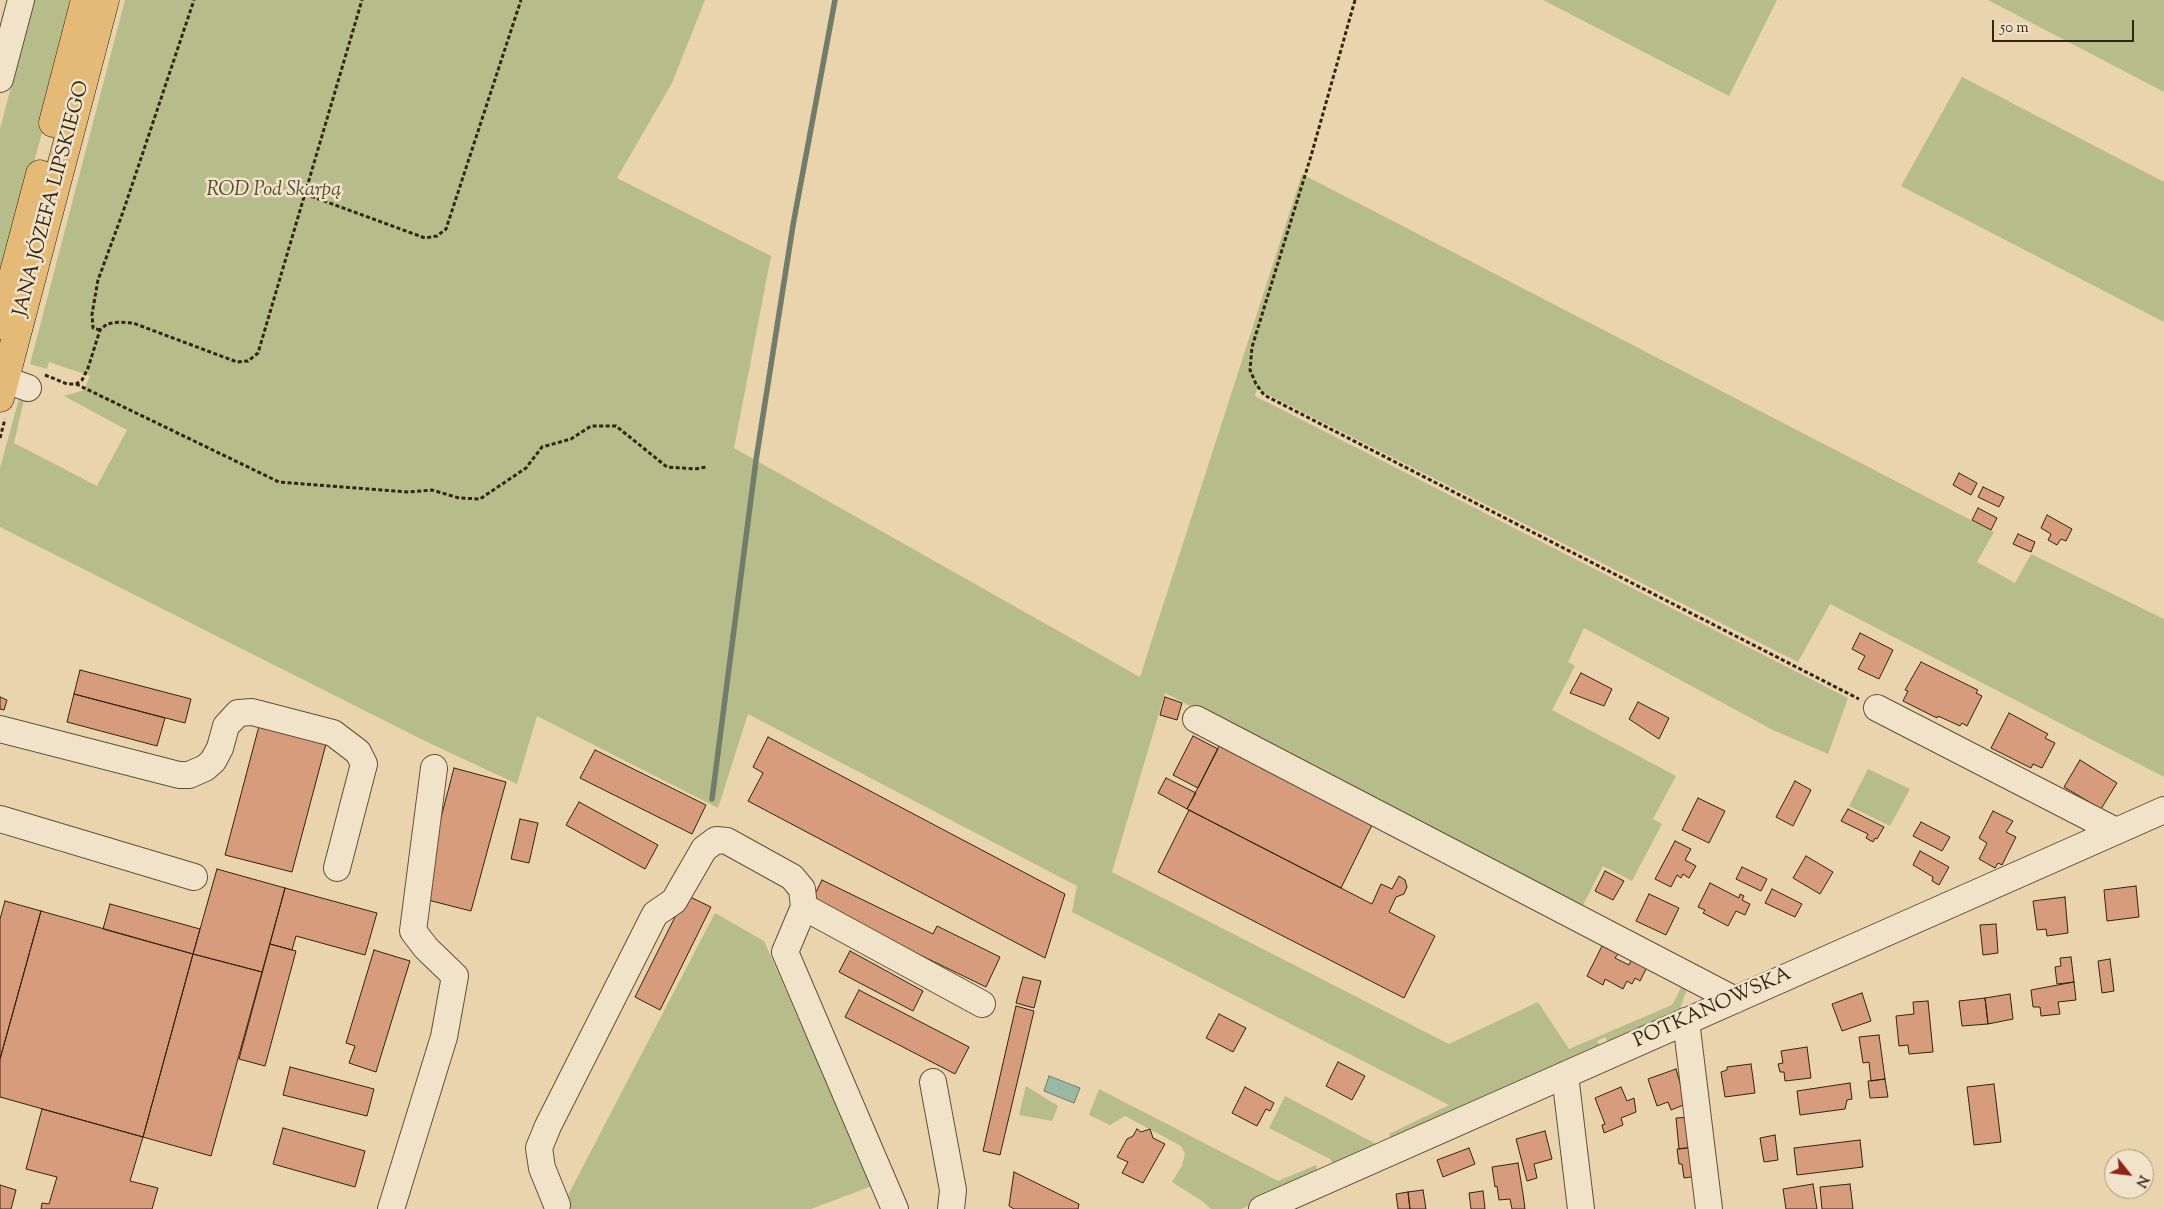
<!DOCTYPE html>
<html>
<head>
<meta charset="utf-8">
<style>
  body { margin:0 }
  #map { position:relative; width:2164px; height:1209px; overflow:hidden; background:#ead4ad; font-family:"Sorts Mill Goudy",serif }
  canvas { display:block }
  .north { position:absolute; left:2104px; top:1149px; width:50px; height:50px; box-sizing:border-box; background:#f1e3ca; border:1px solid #a59780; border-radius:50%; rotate:119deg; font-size:14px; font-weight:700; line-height:20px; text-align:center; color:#342412 }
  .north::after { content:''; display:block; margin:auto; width:18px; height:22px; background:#8f2418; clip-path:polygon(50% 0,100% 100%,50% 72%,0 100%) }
  .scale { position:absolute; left:1992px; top:20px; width:142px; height:22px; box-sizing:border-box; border:2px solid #342412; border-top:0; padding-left:6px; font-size:15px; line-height:18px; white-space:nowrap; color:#342412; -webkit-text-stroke:4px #f1e3ca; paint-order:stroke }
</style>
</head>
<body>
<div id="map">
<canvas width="2164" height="1209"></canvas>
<div class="north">N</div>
<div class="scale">50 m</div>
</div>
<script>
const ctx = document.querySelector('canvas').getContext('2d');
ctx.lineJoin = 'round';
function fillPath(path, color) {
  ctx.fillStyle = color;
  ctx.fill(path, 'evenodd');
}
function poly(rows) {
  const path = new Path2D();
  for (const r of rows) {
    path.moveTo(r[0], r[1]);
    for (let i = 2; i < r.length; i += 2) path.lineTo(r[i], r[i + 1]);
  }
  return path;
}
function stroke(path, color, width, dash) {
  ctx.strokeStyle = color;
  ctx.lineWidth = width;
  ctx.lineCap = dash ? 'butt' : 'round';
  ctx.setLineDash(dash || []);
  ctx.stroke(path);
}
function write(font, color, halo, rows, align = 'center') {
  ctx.font = font + ' "Sorts Mill Goudy",serif';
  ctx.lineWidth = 5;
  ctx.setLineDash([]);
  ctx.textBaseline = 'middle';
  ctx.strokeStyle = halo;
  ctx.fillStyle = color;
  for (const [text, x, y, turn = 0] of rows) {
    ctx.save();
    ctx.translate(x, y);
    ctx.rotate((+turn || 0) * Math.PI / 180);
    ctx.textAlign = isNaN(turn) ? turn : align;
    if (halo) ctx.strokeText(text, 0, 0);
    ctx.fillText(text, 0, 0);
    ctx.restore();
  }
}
fillPath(poly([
  [34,0,77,0,0,291,0,129],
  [125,0,705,0,672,83,617,178,771,256,734,448,1140,677,1302,174,1994,532,1977,562,2015,583,2031,554,2164,619,2164,777,1830,604,1798,662,1257,389,1255,396,1848,698,1828,754,1773,730,1584,628,1568,662,1575,666,1552,710,1676,776,1653,819,1662,824,1632,881,1603,866,1582,907,1165,693,1112,872,1449,1044,1538,1002,1569,1049,1672,1005,1683,984,1687,989,1679,1011,1609,1044,1605,1037,1597,1041,1602,1048,1334,1165,1330,1159,1269,1128,1285,1096,1376,1144,1390,1137,1389,1134,1449,1105,1072,912,1077,886,748,714,718,808,537,716,517,784,425,741,0,527,0,468,20,395,25,395,14,443,97,486,127,430,64,396,84,390,90,376,49,362,47,369,30,364],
  [1543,0,1777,0,1729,96],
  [1988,0,2164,0,2164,92],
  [1962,77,2164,182,2164,322,1901,186],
  [1868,769,1910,789,1890,826,1849,806],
  [715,913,764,941,872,1186,811,1209,571,1209,566,1199],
  [1026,1086,1058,1106,1052,1121,1019,1115],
  [1099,1089,1278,1181,1316,1165,1318,1175,1241,1209,1211,1209,1202,1201,1172,1182,1182,1166,1185,1154,1181,1146,1125,1116,1110,1125,1089,1115]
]), '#b6bd8a');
const water = poly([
  [1049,1076,1080,1088,1074,1103,1044,1091,1049,1076]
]);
fillPath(water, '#99b9a5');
stroke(water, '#717d6a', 1);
stroke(poly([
  [712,799,756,460,793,225,835,0]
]), '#717d6a', 5.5);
const building = poly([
  [1959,473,1977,483,1971,495,1953,485,1959,473],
  [1983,487,2004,497,1999,507,1978,497,1983,487],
  [1978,508,1997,518,1991,530,1972,520,1978,508],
  [2047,515,2072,529,2066,541,2061,539,2057,545,2048,540,2051,534,2041,528,2047,515],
  [2018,534,2035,542,2031,552,2013,544,2018,534],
  [1860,633,1893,650,1879,679,1858,669,1865,656,1852,649,1860,633],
  [1921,662,1978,690,1976,693,1982,696,1967,726,1962,723,1960,726,1938,716,1937,718,1903,701,1908,691,1905,690,1921,662],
  [80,670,191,699,185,723,74,694,80,670],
  [1581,673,1612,689,1604,706,1570,693,1581,673],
  [74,694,165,718,157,746,67,722,74,694],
  [0,697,7,700,4,710,0,709,0,697],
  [1165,697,1182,703,1177,720,1160,715,1165,697],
  [1638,702,1669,718,1659,739,1629,719,1638,702],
  [2009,713,2048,734,2045,738,2055,743,2042,768,2033,764,2031,768,1991,748,2009,713],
  [259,726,326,744,292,872,225,855,259,726],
  [1193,736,1218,749,1198,788,1173,775,1193,736],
  [768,737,1065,894,1045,958,748,801,763,773,753,767,768,737],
  [1220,744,1373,823,1341,888,1187,809,1220,744],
  [595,750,706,805,692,834,580,778,595,750],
  [2080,760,2117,783,2101,809,2064,787,2080,760],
  [454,768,506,782,471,911,420,898,454,768],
  [1166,778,1196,793,1187,809,1158,793,1166,778],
  [1795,781,1811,790,1793,826,1776,817,1795,781],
  [1698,798,1725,811,1709,843,1682,830,1698,798],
  [579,802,658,845,645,869,566,825,579,802],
  [1848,809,1884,827,1877,839,1875,838,1873,842,1866,838,1868,834,1841,821,1848,809],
  [1189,810,1372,904,1381,884,1392,889,1399,876,1405,880,1407,887,1404,894,1396,897,1389,912,1435,936,1404,998,1158,872,1189,810],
  [1993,811,2013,821,2006,832,2016,837,2002,865,1998,863,1995,868,1979,859,1987,843,1979,838,1993,811],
  [520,819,538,823,529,863,511,859,520,819],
  [1921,822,1950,837,1942,851,1913,836,1921,822],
  [1675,841,1691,849,1685,860,1696,866,1689,878,1683,874,1681,878,1677,875,1671,887,1655,879,1675,841],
  [1920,851,1949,867,1939,885,1932,881,1933,877,1913,865,1920,851],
  [1806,856,1833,872,1820,894,1793,878,1806,856],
  [1742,867,1767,879,1761,891,1736,879,1742,867],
  [217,869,285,888,262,972,193,954,217,869],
  [1605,871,1624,881,1613,900,1595,891,1605,871],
  [822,880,933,934,937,926,1000,957,986,987,811,902,822,880],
  [1710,883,1739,898,1740,894,1744,896,1742,900,1750,904,1745,915,1736,911,1728,926,1703,913,1705,910,1698,907,1710,883],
  [2136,886,2139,917,2107,921,2104,890,2136,886],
  [285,888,377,913,365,955,296,936,292,950,270,944,285,888],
  [1772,889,1802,904,1795,917,1765,903,1772,889],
  [1649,894,1679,908,1666,935,1636,921,1649,894],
  [686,895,711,907,660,1010,635,997,686,895],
  [2065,897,2068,933,2047,936,2046,929,2037,930,2033,901,2065,897],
  [5,901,41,911,0,1059,0,919,5,901],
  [110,904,200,929,193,954,103,929,110,904],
  [41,911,193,954,143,1137,0,1097,0,1059,41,911],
  [1996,924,1998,953,1983,955,1980,925,1996,924],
  [270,944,296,951,265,1066,239,1059,270,944],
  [1602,946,1618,954,1615,958,1629,965,1633,957,1648,965,1640,981,1635,978,1632,984,1627,981,1623,989,1605,979,1603,985,1587,976,1602,946],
  [374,950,410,961,376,1072,349,1063,355,1046,346,1043,374,950],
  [850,951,923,991,913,1011,839,972,850,951],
  [193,954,262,972,211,1156,143,1137,193,954],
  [2071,957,2074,982,2057,984,2055,967,2061,966,2060,958,2071,957],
  [2110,959,2114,991,2102,993,2098,961,2110,959],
  [1023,977,1041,981,1034,1008,1016,1003,1023,977],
  [2074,982,2076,1000,2058,1002,2060,1014,2041,1016,2040,1007,2033,1007,2031,990,2074,982],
  [859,990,969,1047,955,1074,845,1017,859,990],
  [1862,993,1871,1021,1842,1031,1832,1004,1862,993],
  [2010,994,2013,1019,1988,1024,1985,998,2010,994],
  [1985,998,1988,1024,1962,1026,1959,1001,1985,998],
  [1928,1001,1933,1052,1909,1054,1908,1045,1899,1046,1896,1016,1914,1014,1913,1002,1928,1001],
  [1016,1006,1034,1011,1000,1155,983,1151,1016,1006],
  [1219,1014,1246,1028,1233,1052,1206,1038,1219,1014],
  [1879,1035,1885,1079,1871,1081,1869,1062,1863,1063,1859,1037,1879,1035],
  [1807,1047,1811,1078,1785,1081,1784,1072,1780,1072,1778,1064,1783,1063,1781,1051,1807,1047],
  [1338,1062,1365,1076,1352,1100,1326,1086,1338,1062],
  [1751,1064,1755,1093,1725,1097,1721,1072,1727,1070,1727,1067,1751,1064],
  [290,1067,374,1089,367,1116,283,1095,290,1067],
  [1676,1069,1686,1104,1671,1110,1668,1102,1657,1106,1648,1079,1676,1069],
  [1885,1079,1888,1097,1870,1098,1868,1081,1885,1079],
  [1850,1083,1852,1099,1847,1100,1845,1109,1800,1115,1797,1091,1850,1083],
  [1994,1084,2001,1142,1974,1145,1967,1087,1994,1084],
  [1245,1087,1274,1103,1270,1111,1266,1109,1257,1126,1232,1113,1245,1087],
  [1621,1087,1627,1101,1634,1098,1636,1112,1621,1118,1623,1125,1604,1133,1602,1125,1605,1124,1595,1098,1621,1087],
  [42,1109,143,1137,130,1181,158,1188,152,1209,41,1209,42,1203,49,1204,57,1177,26,1169,42,1109],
  [1693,1117,1696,1147,1679,1149,1676,1118,1693,1117],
  [283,1128,365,1151,355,1187,273,1164,283,1128],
  [1137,1129,1141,1132,1150,1129,1153,1138,1165,1144,1143,1183,1122,1173,1128,1162,1117,1157,1127,1139,1133,1136,1137,1129],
  [1545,1131,1552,1159,1534,1164,1537,1178,1527,1181,1516,1139,1545,1131],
  [1775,1135,1778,1160,1764,1162,1760,1138,1775,1135],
  [1860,1140,1863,1167,1797,1175,1794,1148,1860,1140],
  [1694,1147,1698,1176,1684,1178,1682,1164,1679,1164,1677,1149,1694,1147],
  [1469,1148,1475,1164,1443,1177,1437,1160,1469,1148],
  [1518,1163,1523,1194,1525,1209,1512,1209,1510,1199,1499,1200,1497,1186,1495,1187,1492,1167,1518,1163],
  [1014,1172,1079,1204,1078,1209,1014,1209,1009,1206,1014,1172],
  [1813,1184,1817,1209,1786,1209,1783,1189,1813,1184],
  [1850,1184,1853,1209,1822,1209,1820,1187,1850,1184],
  [0,1185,16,1190,11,1209,0,1209,0,1185],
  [1423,1190,1426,1209,1410,1209,1408,1192,1423,1190],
  [1483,1191,1485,1209,1471,1209,1469,1193,1483,1191],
  [1408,1192,1410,1209,1398,1209,1396,1194,1408,1192]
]);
fillPath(building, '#d79c7b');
stroke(building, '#342412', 1);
const minor = poly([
  [0,79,21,0],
  [0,378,28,388],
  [1877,708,2116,831],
  [1196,719,1735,1000],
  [0,729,179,775,189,775,205,768,213,761,220,748,226,726,238,713,252,712,333,733,358,752,364,764,337,868],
  [0,819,194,877],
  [804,907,982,1004],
  [1686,1021,1709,1209],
  [1565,1075,1581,1209],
  [933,1082,953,1190,951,1209],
  [557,1205,542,1168,539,1148,548,1126,655,914,674,901,704,849,716,840,727,841,792,877,802,889,804,907,785,952,895,1209],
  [391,1209,444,1037,455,976,426,948,413,931,434,768],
  [1262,1209,2164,810]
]);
const major = poly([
  [53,123,85,0],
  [0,325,40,174],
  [0,398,105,0]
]);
stroke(minor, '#625039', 28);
stroke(major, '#342412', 29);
stroke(poly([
  [1355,0,1311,156,1252,347,1250,370,1256,384,1264,395,1859,699],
  [305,194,425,238,437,236,446,229,521,0],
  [100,330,93,328,92,314,98,280,123,212,194,0],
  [45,375,67,384,76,384,82,380,88,368,100,330,107,324,119,322,133,323,237,362,248,361,258,353,362,0],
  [76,384,279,482,409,492,432,490,459,498,480,499,526,468,542,447,571,439,591,426,616,426,667,467,695,469,706,467],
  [0,438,5,419]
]), '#342412', 3, [4, 2.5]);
stroke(minor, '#f1e3ca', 26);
stroke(major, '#e5ba76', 28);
write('italic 20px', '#544a30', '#f1e3ca', [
  ["ROD Pod Skarpą",274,192]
]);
write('20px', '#342412', '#f1e3ca', [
  ["JANA JÓZEFA LIPSKIEGO",53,199,-75],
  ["POTKANOWSKA",1713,1009,-24]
]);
</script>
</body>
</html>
